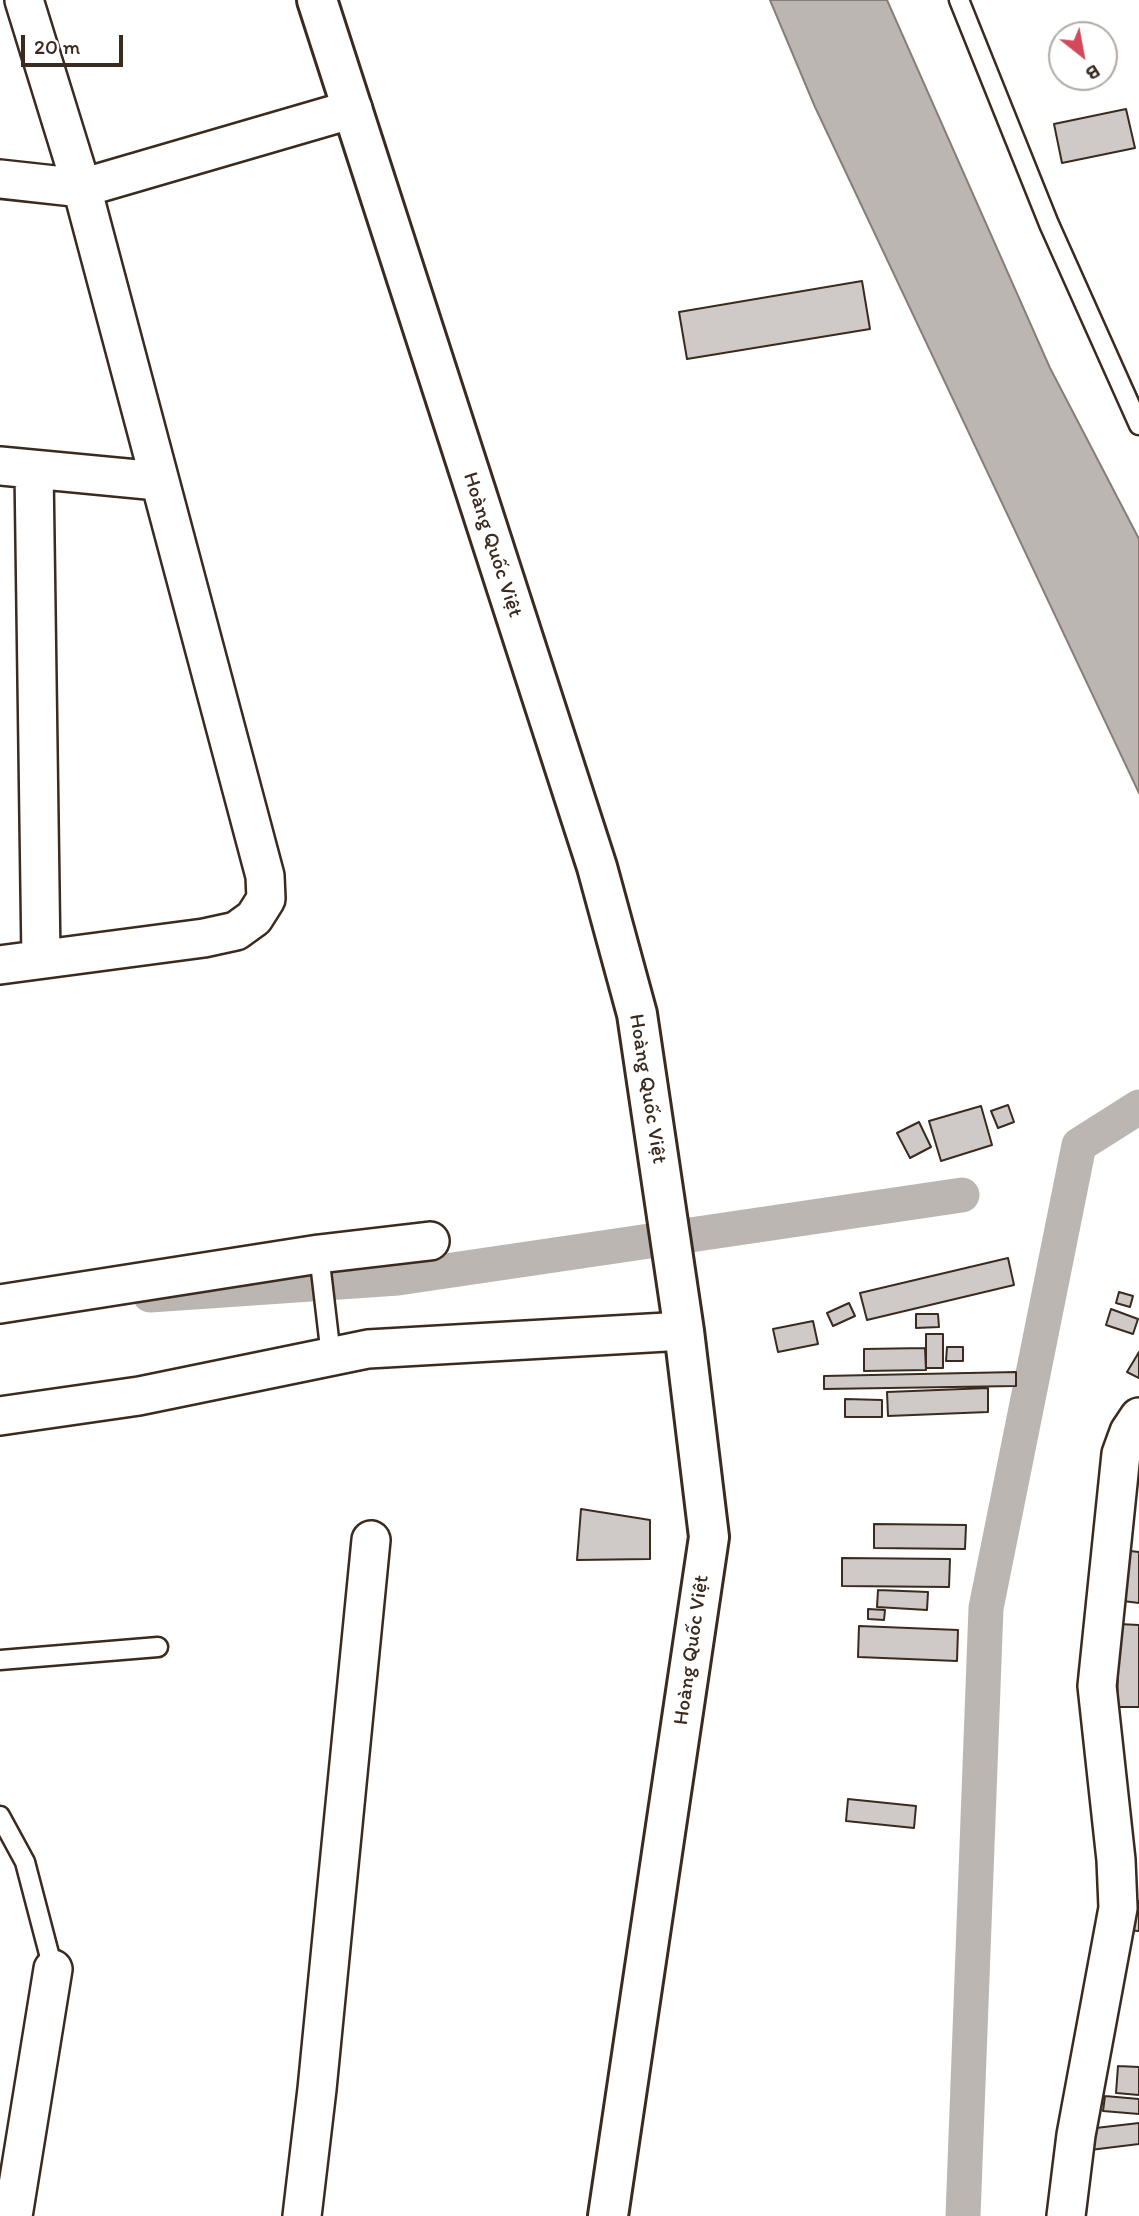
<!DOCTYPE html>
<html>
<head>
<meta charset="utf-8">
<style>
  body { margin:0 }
  #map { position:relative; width:1139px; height:2216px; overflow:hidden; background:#fff; font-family:Itim,sans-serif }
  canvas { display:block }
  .north { position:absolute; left:1048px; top:21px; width:70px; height:70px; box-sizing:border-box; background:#fff; border:2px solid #b1aaa5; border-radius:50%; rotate:149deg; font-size:19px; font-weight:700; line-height:28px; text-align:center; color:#3b2a1e }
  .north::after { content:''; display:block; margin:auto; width:24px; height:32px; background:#d1495b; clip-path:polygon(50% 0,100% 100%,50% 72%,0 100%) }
  .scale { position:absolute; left:21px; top:35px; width:102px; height:32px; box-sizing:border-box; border:4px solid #3b2a1e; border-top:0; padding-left:9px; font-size:21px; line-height:24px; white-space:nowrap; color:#3b2a1e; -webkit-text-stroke:5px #fff; paint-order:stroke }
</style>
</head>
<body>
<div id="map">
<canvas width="1139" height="2216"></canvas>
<div class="north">B</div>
<div class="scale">20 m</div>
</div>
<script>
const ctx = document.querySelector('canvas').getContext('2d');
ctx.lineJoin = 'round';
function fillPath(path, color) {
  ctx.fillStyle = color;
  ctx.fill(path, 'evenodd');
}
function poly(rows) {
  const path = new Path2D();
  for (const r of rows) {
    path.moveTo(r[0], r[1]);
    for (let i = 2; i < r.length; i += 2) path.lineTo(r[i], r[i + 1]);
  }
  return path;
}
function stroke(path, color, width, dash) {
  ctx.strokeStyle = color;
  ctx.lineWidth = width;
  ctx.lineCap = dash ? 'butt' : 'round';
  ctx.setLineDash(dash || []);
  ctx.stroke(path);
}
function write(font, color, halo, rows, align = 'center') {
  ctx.font = font + ' Itim,sans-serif';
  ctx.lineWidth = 5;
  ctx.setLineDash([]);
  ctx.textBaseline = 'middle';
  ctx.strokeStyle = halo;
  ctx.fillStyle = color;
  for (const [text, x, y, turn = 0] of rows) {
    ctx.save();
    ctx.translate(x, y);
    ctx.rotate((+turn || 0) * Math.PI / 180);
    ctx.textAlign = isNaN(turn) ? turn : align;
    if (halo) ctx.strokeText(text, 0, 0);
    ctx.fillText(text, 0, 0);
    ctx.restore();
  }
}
const water = poly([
  [770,0,887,0,1050,368,1139,539,1139,793,815,107,770,0]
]);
fillPath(water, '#bcb6b3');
stroke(water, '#887e77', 2);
stroke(poly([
  [150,1295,398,1278,962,1195],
  [963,2216,986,1608,1079,1145,1139,1107]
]), '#bcb6b3', 35);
const building = poly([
  [1126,109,1135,148,1062,163,1054,124,1126,109],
  [862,281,870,329,687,359,679,312,862,281],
  [1008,1105,1014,1122,998,1128,991,1111,1008,1105],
  [981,1106,992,1145,941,1161,929,1121,981,1106],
  [919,1122,931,1147,910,1158,897,1133,919,1122],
  [1008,1258,1014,1285,867,1320,860,1293,1008,1258],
  [1119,1292,1133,1296,1130,1307,1116,1303,1119,1292],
  [849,1303,855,1316,833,1326,827,1313,849,1303],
  [1111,1309,1138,1319,1133,1334,1106,1325,1111,1309],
  [916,1314,938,1314,939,1327,916,1328,916,1314],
  [813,1321,818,1344,778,1352,773,1329,813,1321],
  [926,1334,943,1334,943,1368,926,1368,926,1334],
  [947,1347,963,1347,963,1361,946,1361,947,1347],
  [925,1348,926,1370,864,1371,864,1349,925,1348],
  [1139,1352,1139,1378,1127,1372,1139,1352],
  [1016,1372,1016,1386,824,1389,824,1376,1016,1372],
  [988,1388,988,1412,888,1416,887,1392,988,1388],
  [845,1399,882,1400,882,1417,845,1417,845,1399],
  [581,1509,650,1520,650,1559,577,1560,581,1509],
  [874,1524,966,1525,965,1549,874,1548,874,1524],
  [1130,1551,1139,1552,1139,1603,1123,1601,1130,1551],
  [842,1558,950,1559,949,1587,842,1586,842,1558],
  [878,1590,928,1592,927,1610,877,1607,878,1590],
  [868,1609,885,1610,884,1620,868,1619,868,1609],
  [1119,1624,1139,1625,1139,1707,1117,1707,1119,1624],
  [859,1626,958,1630,957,1661,858,1657,859,1626],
  [848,1799,916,1806,914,1828,846,1821,848,1799],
  [1121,1900,1139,1901,1139,1931,1119,1930,1121,1900],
  [1118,2066,1139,2067,1139,2095,1116,2093,1118,2066],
  [1105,2096,1139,2099,1139,2114,1103,2111,1105,2096],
  [1139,2123,1139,2144,1090,2150,1087,2129,1139,2123]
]);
fillPath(building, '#cfcac7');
stroke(building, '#3b2a1e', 2);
const lane = poly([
  [959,0,1049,224,1139,425],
  [319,1254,331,1356],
  [0,1660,158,1647],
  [0,1816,25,1862,53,1969]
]);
const street = poly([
  [0,179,82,188,353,109],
  [0,466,158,481],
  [34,470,41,959],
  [0,965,204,938,236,931,254,918,266,899,265,876,82,188,24,0],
  [0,1304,319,1254,430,1241],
  [0,1416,139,1396,368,1349,684,1331],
  [13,2216,53,1969],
  [302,2216,317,2089,371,1540],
  [1066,2216,1076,2135,1118,1908,1116,1860,1097,1686,1121,1454,1129,1432,1139,1417]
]);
const secondary = poly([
  [317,0,597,867,637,1014,684,1331,709,1537,608,2216]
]);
stroke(lane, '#3b2a1e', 23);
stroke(street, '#3b2a1e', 42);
stroke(secondary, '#3b2a1e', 44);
stroke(lane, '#fff', 18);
stroke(street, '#fff', 37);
stroke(secondary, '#fff', 38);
write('21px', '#3b2a1e', '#fff', [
  ["Hoàng Quốc Việt",492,545,72],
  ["Hoàng Quốc Việt",647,1089,81],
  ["Hoàng Quốc Việt",692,1650,-82]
]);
</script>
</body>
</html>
